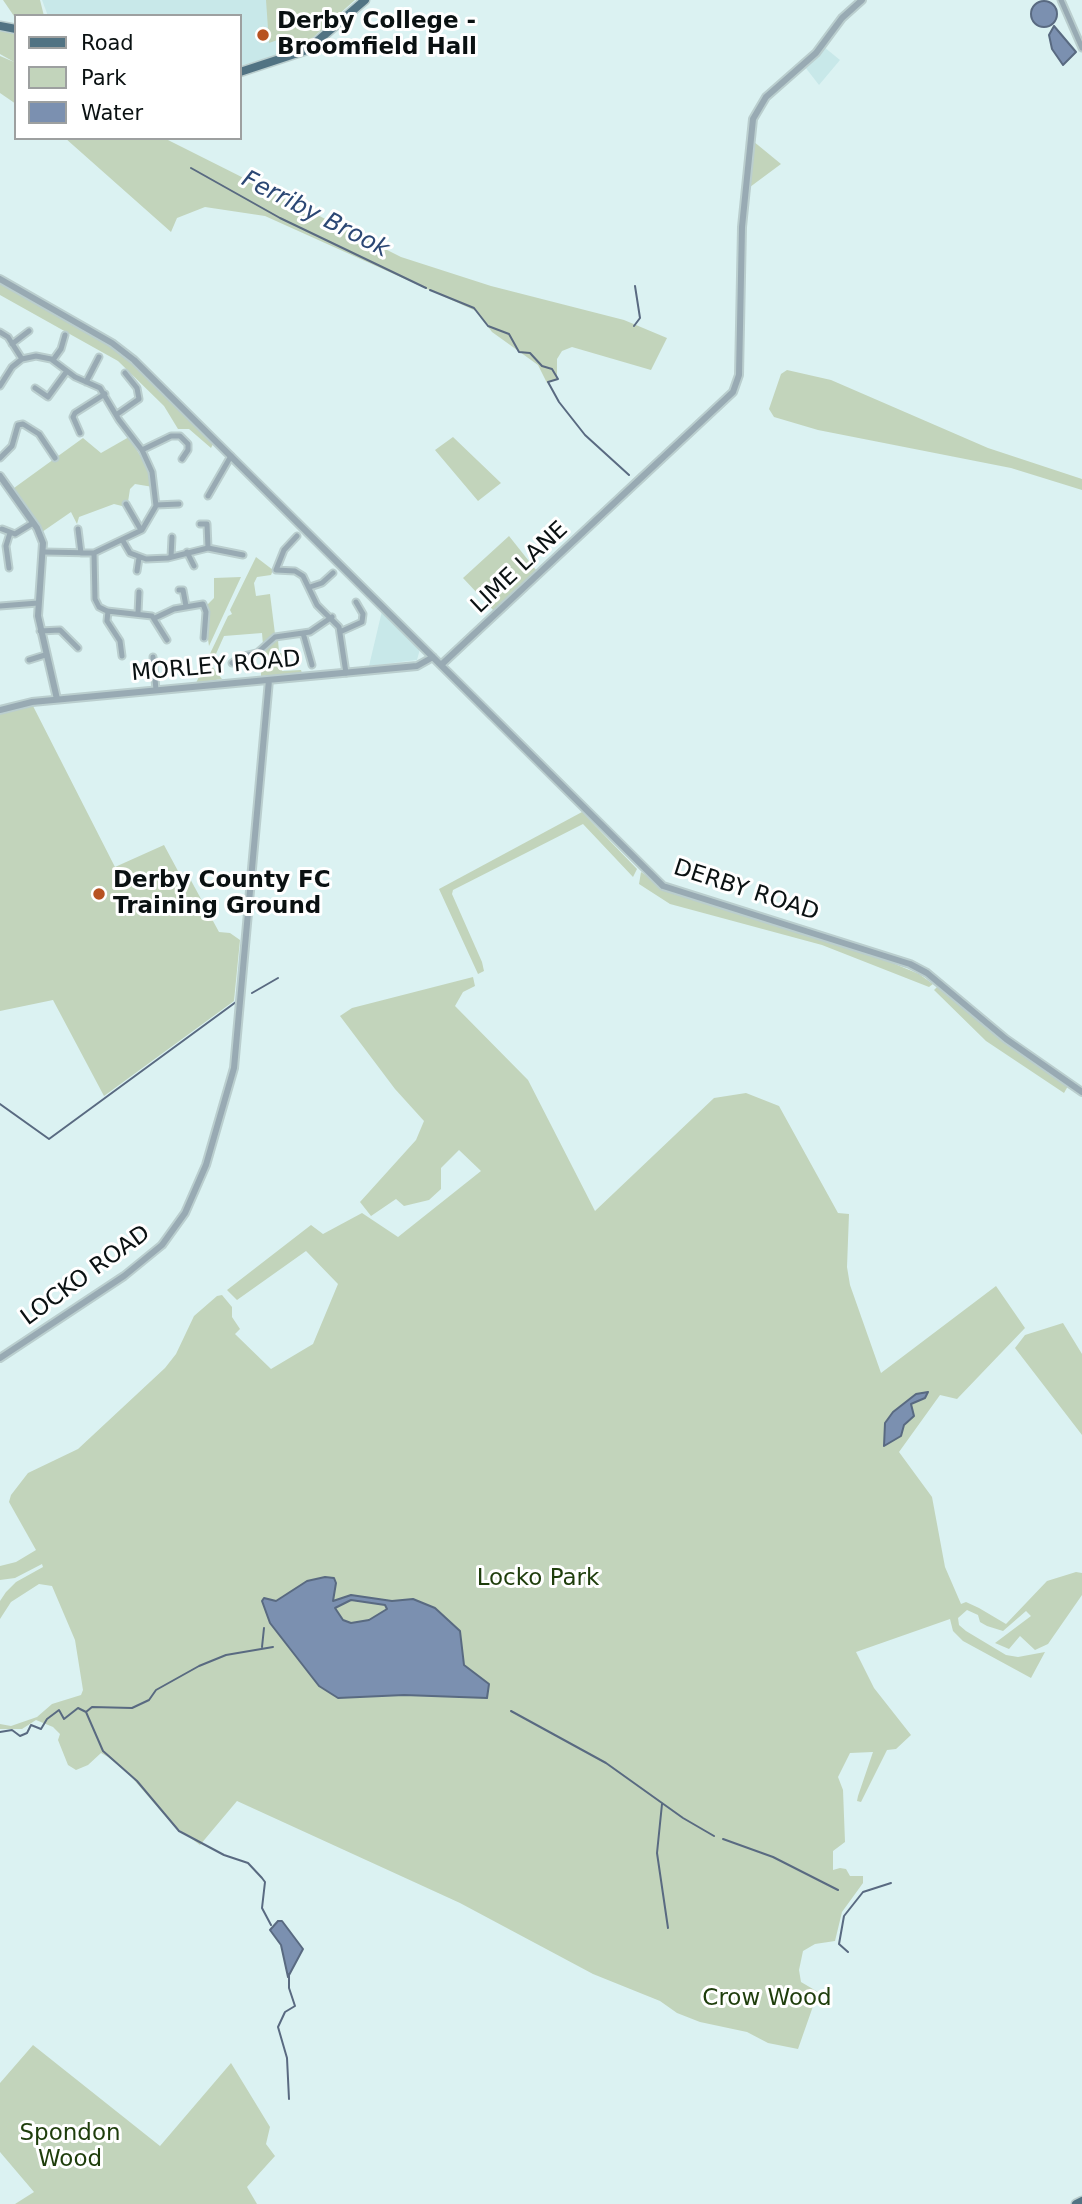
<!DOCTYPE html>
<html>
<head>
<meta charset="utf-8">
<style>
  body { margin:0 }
  #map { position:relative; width:1082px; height:2204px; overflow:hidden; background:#dbf2f2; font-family:"DejaVu Sans",sans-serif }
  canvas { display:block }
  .legend { position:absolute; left:14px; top:14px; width:228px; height:126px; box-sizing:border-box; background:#fff; border:2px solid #9da0a0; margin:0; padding:9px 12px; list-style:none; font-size:21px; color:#0a1112 }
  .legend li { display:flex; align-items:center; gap:14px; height:35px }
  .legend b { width:35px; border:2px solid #9da0a0 }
</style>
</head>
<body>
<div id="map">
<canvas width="1082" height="2204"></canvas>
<ul class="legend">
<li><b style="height:9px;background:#517383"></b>Road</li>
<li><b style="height:19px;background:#c2d4bb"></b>Park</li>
<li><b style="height:19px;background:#7b90b0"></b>Water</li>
</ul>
</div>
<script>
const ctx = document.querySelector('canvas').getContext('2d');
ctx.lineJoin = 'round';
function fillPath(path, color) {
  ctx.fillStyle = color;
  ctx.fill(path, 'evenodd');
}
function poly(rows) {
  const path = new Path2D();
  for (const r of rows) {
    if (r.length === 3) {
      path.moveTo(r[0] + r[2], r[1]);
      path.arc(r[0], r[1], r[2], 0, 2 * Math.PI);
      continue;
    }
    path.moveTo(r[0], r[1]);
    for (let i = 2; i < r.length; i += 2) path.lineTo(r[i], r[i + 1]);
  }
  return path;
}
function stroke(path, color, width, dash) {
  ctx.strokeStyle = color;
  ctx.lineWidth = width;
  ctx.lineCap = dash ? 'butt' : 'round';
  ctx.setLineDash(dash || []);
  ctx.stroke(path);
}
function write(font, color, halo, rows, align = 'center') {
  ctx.font = font + ' "DejaVu Sans",sans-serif';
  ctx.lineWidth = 6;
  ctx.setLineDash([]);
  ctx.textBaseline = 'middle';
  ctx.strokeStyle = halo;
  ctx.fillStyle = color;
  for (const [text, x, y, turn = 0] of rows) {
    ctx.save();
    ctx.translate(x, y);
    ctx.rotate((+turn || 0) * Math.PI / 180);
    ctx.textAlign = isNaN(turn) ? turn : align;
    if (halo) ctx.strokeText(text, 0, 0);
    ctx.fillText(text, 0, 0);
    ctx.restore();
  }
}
fillPath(poly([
  [42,0,286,0,286,53,240,66,240,16,48,16],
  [824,47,840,60,819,85,805,67],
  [382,611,420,649,417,660,369,666]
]), '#c8e8e9');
fillPath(poly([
  [3,0,40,0,44,16,16,16,16,19],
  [266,0,355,0,309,41,285,50,280,39,269,43],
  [0,30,16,32,16,104,0,93,0,56,14,62,0,54],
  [65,138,164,138,401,257,491,286,624,320,667,338,651,370,572,347,562,351,557,359,557,379,547,383,538,365,492,332,476,311,265,216,205,207,177,218,171,232],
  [753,141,781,164,750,187],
  [0,282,117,349,214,442,211,448,189,429,178,429,164,406,118,361,0,295],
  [787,370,831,380,988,448,1082,479,1082,490,1011,468,818,430,774,417,769,409,781,374],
  [129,437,147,467,153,487,135,484,130,489,128,502,122,506,114,504,79,517,77,524,71,512,42,532,14,488,83,438,101,453],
  [453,437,501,483,478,501,435,450],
  [509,536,536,570,494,611,463,578],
  [256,557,273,570,271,575,257,577,254,583,256,596,270,594,275,634,263,645,262,633,224,636,211,665,222,679,196,683,228,616,232,614,230,610],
  [241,577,209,646,206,625,210,618,207,605,214,598,214,578],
  [278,640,279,652,284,655,282,671,301,670,302,673,261,676,261,668,264,664,260,654],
  [33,706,115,867,164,845,178,871,188,875,219,932,230,933,240,940,234,1001,104,1096,53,1000,0,1011,0,713],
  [582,812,637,869,633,877,583,824,453,890,452,894,482,962,484,971,478,974,439,889],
  [641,872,674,894,861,950,919,974,933,984,929,987,822,945,670,904,639,884],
  [473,977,475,986,463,992,455,1006,528,1080,595,1211,714,1098,746,1093,779,1106,838,1213,849,1214,847,1267,850,1285,881,1373,996,1286,1025,1328,957,1399,940,1395,899,1452,932,1497,945,1567,961,1604,966,1602,979,1608,1006,1624,1047,1581,1076,1572,1082,1573,1082,1595,1048,1644,1035,1650,1020,1636,1009,1649,995,1643,1031,1616,1026,1611,1003,1631,987,1626,980,1622,978,1615,967,1610,958,1618,959,1625,966,1631,1006,1655,1018,1657,1045,1652,1031,1678,963,1641,953,1631,950,1619,856,1652,874,1688,911,1735,896,1749,887,1750,861,1802,857,1801,858,1796,873,1752,850,1753,838,1777,843,1790,845,1842,833,1851,833,1870,840,1868,846,1869,850,1876,863,1876,863,1883,842,1912,835,1941,815,1944,803,1951,799,1970,801,1982,818,1992,798,2049,768,2043,747,2032,700,2022,677,2013,660,2001,593,1974,460,1903,237,1801,200,1845,173,1825,128,1773,108,1757,101,1753,88,1765,76,1770,68,1765,58,1740,60,1734,53,1727,36,1720,22,1729,0,1729,0,1724,11,1726,37,1717,52,1704,81,1695,83,1690,75,1640,52,1586,39,1584,11,1602,0,1619,0,1601,6,1592,16,1582,43,1567,42,1564,15,1578,0,1580,0,1566,16,1562,36,1550,9,1502,11,1495,28,1473,78,1449,165,1368,176,1354,194,1316,217,1296,222,1295,232,1307,232,1317,240,1329,235,1334,271,1369,313,1344,338,1284,306,1251,237,1300,227,1290,311,1225,323,1234,362,1213,398,1237,481,1171,459,1150,441,1168,441,1189,429,1200,404,1206,396,1199,371,1216,360,1202,416,1140,424,1121,395,1089,340,1016,352,1008],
  [937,987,1007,1045,1068,1086,1064,1093,986,1041,934,990],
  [1063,1323,1082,1354,1082,1435,1015,1348,1025,1335],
  [33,2045,160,2146,231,2063,270,2127,266,2144,275,2156,247,2187,257,2204,15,2204,34,2192,0,2152,0,2083]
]), '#c2d4bb');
const water = poly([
  [1044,14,13],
  [1054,26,1076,52,1063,65,1052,49,1049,35,1054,26],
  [928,1392,925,1398,911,1404,914,1416,904,1425,901,1436,884,1446,885,1423,893,1412,916,1394,928,1392],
  [325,1577,334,1578,336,1583,333,1601,351,1595,392,1601,413,1599,435,1608,460,1631,464,1665,489,1684,487,1698,404,1695,338,1698,319,1686,270,1623,262,1601,264,1598,276,1601,307,1581,325,1577],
  [351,1600,385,1605,387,1609,369,1620,351,1623,343,1620,335,1608,351,1600],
  [278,1921,282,1921,303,1949,288,1977,281,1945,270,1930,278,1921]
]);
fillPath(water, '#7b90b0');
stroke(water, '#596a81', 2);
stroke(poly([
  [191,168,280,218,426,288],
  [430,290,474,308,488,326,509,334,519,352,530,353,542,366,552,369,558,379,548,382,559,402,585,435,629,475],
  [634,326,640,318,635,286],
  [252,993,278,978],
  [0,1104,49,1139,236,1002],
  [262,1647,264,1628],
  [511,1711,606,1763,683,1818,714,1836],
  [86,1712,103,1751,137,1781,179,1831,224,1855,248,1863,262,1878,265,1882,262,1908,271,1925],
  [0,1732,12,1730,20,1736,27,1733,31,1725,41,1729,47,1719,59,1710,64,1719,78,1708,86,1712,92,1707,132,1708,149,1700,156,1690,199,1666,226,1655,273,1647],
  [662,1804,657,1853,668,1928],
  [723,1839,773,1857,838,1890],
  [848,1952,839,1944,844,1916,863,1892,891,1883],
  [289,2099,287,2058,278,2027,285,2012,295,2006,289,1988,289,1974]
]), '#596a81', 2);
const minor = poly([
  [1061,0,1082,48],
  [0,332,8,337,22,359],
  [12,344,29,331],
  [53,360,61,349,65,335],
  [86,382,99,357],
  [0,386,12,367,22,359,36,356,51,359,75,377,100,388,119,420,142,450,152,472,156,506,142,530,94,553,44,552],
  [35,388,48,397,67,371],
  [116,415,139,399,137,388,125,373],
  [80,433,73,417,75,413,105,394],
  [142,450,171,436,180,436,188,444,188,450,182,459],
  [0,458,12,446,18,425,23,424,39,434,55,458],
  [208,496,231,456],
  [126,504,141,530],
  [156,505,179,504],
  [200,524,207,524,208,548],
  [2,529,15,534,33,523],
  [78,529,81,553],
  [297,536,284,550,276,570,295,571,303,576,317,605,339,627,346,673],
  [123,541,130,553,146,559,168,558,208,548,243,555],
  [187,552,194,566],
  [94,553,95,599,99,607,107,611,152,616,167,640],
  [171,557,172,537],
  [9,568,6,546,10,533],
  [137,571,139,558],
  [310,587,322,583,333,573],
  [179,590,183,590,186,606],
  [0,606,38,603],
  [108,611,107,621,120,641,122,656],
  [138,613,139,592],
  [155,618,174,609,203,604,206,612,204,638],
  [40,631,60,630,78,648],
  [342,631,362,622,363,614,356,602],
  [303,633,312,665],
  [153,657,156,690],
  [29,660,45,655],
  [232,663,240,657,257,653,275,637,310,632,332,617]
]);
const tertiary = poly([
  [0,279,112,343,134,360,663,886,910,964,927,973,1006,1039,1082,1092],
  [0,476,37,528,43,543,38,616,57,699],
  [441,665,733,392,739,375,742,227,753,119,766,97,816,53,842,18,862,0],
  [0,710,32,702,417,666,433,657],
  [0,1358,124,1276,162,1245,185,1213,206,1165,234,1068,269,680]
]);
const primary = poly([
  [0,26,16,29],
  [240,72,307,50,365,0],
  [1076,2204,1082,2201]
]);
stroke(minor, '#bacece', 9);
stroke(tertiary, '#bacece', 10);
stroke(primary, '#bacece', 11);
stroke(minor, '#98aab3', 5);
stroke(tertiary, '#98aab3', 6);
stroke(primary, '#517383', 8);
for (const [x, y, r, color] of [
  [263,35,7,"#b75221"],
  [99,894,7,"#b75221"]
]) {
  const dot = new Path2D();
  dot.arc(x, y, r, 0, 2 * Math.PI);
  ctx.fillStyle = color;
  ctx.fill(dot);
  stroke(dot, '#fff', 2.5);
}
write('bold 23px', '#0a1112', '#fff', [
  ["Derby College -",277,22],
  ["Broomfield Hall",277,48],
  ["Derby County FC",113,881],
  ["Training Ground",113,907]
], 'left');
write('23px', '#0a1112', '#fff', [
  ["LIME LANE",520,568,-43],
  ["MORLEY ROAD",216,667,-5],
  ["DERBY ROAD",746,891,18],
  ["LOCKO ROAD",86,1276,-36]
]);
write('23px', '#1e3d0b', '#fff', [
  ["Locko Park",538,1579],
  ["Crow Wood",767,1999],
  ["Spondon",70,2134],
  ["Wood",70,2160]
]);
write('italic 24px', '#2b4774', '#fff', [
  ["Ferriby Brook",315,215,27]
]);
</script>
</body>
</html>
